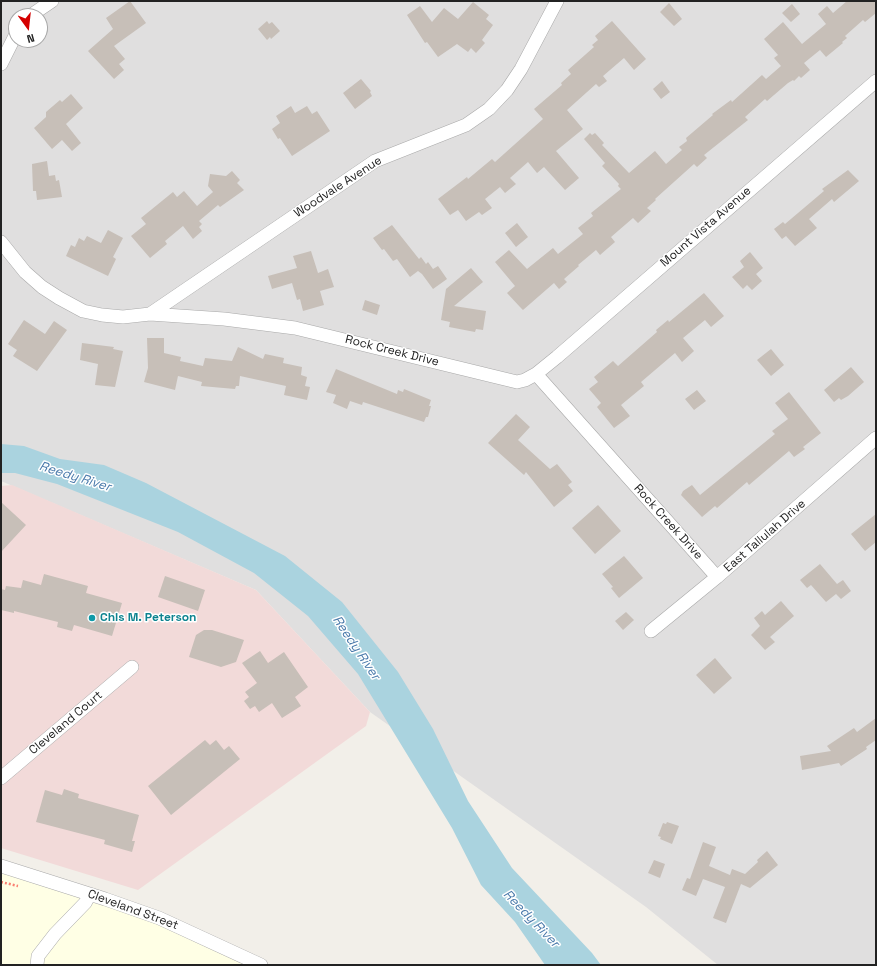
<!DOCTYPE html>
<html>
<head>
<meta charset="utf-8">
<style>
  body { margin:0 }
  #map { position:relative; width:877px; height:966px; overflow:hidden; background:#f2efe9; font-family:"Space Grotesk",sans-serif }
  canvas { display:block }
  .frame { position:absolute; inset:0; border:2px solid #222; pointer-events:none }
  .north { position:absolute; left:8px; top:8px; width:40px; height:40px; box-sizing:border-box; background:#fff; border:1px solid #a7a7a7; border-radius:50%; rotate:165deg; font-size:11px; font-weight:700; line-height:16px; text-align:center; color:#222 }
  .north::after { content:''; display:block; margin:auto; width:14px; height:18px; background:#d40000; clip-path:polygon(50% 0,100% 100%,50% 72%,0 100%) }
</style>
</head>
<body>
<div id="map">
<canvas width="877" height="966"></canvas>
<div class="frame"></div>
<div class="north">N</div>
</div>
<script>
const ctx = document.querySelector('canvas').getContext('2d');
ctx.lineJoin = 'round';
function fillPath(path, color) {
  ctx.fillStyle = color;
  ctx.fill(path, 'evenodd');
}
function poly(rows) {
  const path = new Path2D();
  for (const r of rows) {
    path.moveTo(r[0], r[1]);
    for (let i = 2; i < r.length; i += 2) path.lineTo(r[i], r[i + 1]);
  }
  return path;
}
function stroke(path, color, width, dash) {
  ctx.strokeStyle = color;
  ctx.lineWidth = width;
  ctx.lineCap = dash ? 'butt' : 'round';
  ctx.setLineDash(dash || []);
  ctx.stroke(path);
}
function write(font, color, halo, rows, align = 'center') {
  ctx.font = font + ' "Space Grotesk",sans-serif';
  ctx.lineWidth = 3;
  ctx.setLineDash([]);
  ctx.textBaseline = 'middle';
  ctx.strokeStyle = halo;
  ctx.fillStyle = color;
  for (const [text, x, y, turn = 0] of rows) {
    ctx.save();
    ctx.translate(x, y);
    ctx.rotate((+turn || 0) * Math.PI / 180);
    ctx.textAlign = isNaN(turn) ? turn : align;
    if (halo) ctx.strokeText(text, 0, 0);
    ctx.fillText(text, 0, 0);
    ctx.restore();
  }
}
fillPath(poly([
  [1,1,876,1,876,965,718,965,646,907,370,712,256,590,1,481],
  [16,16,40,16,40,40,16,40]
]), '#e0dfdf');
fillPath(poly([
  [12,485,256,590,370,712,366,726,138,890,1,848,1,486]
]), '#f2dad9');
fillPath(poly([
  [1,866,35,876,261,965,1,965]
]), '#ffffe5');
fillPath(poly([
  [1,444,24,446,60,459,104,465,146,483,285,556,342,602,398,672,433,729,468,801,512,868,592,953,601,965,545,965,515,922,481,885,452,828,358,674,308,616,254,573,178,532,57,484,15,473,1,473]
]), '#aad3df');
fillPath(poly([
  [130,1,146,23,114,46,125,59,119,64,124,70,114,79,88,51,113,29,106,18],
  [847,1,876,1,876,13,865,22,863,20,845,36,847,38,842,42,843,43,826,57,820,50,804,63,810,70,801,78,799,76,794,81,793,80,788,83,767,101,765,99,745,117,748,120,704,155,707,158,697,167,694,164,655,199,656,200,647,208,651,211,638,223,633,218,611,237,615,242,600,255,596,250,578,265,579,266,564,279,567,282,559,289,554,283,523,310,520,307,507,293,515,286,495,262,509,250,527,269,553,248,558,254,583,234,578,228,593,216,591,213,621,189,618,186,619,184,602,166,605,163,584,139,590,133,592,135,595,133,604,143,602,145,629,173,655,151,666,164,682,150,679,147,687,141,686,138,713,115,712,114,731,100,732,102,762,75,766,79,781,66,774,58,778,55,764,39,783,22,802,44,826,24,818,14,827,6,833,13],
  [473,2,489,15,486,19,493,25,482,40,485,43,476,53,471,48,468,52,457,44,438,57,427,42,425,43,407,15,420,6,432,22,444,8,458,19],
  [669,3,682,19,674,26,660,12],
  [792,4,800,14,791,22,782,13],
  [267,21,269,24,272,22,280,31,271,39,270,37,267,40,258,29],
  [612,21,646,59,634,70,624,58,603,76,607,81,599,87,596,84,567,110,583,129,556,151,579,178,565,190,544,167,537,173,528,162,510,178,516,184,505,193,500,187,485,199,492,208,482,215,479,212,466,221,458,210,450,215,438,199,467,177,468,179,492,159,495,162,543,119,534,109,562,85,561,83,571,74,568,70,594,47,592,45,598,40,595,36],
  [361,79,371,91,370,92,372,96,355,109,343,93],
  [662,81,670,92,661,99,653,89],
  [71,94,83,108,66,124,81,143,72,151,62,140,52,149,34,128,46,117,46,112,60,100,62,102],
  [291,106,295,113,307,106,312,114,317,111,330,131,292,156,280,138,278,139,272,129,280,123,276,116],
  [47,161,49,176,55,175,56,181,59,180,62,197,37,200,36,191,33,191,32,164],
  [848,170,859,181,834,202,832,199,809,219,817,228,795,246,786,236,782,239,774,229,783,222,785,224,824,191,822,189],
  [232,171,240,180,237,183,244,190,220,207,218,205,199,221,202,224,199,227,202,231,193,239,183,226,165,241,167,244,150,258,131,236,146,224,141,218,173,192,177,197,184,191,197,206,213,192,208,186,210,174,226,176],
  [517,223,528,237,516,247,505,233],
  [392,225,419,259,421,257,426,264,428,262,433,269,438,266,447,279,433,289,422,274,418,271,410,277,397,259,393,261,384,249,382,250,373,238],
  [108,230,123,238,113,257,116,259,108,276,66,256,71,245,75,247,79,238,84,241,87,236,101,243],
  [311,251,318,273,328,269,334,287,320,291,324,305,303,311,300,299,297,300,292,283,272,289,268,276,297,268,293,256],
  [750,252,763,268,756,274,762,281,752,290,747,285,743,289,732,277,744,267,740,261],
  [471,268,483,282,454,306,486,311,483,330,476,329,475,332,449,327,450,322,441,320,446,289],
  [704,293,724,316,711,327,705,320,683,338,694,351,682,362,675,353,641,382,644,386,621,405,630,416,614,428,597,407,601,403,589,389,598,382,594,377,613,361,618,366,657,332,656,330,668,320,669,322],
  [365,300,380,305,377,315,362,310],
  [24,320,45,334,54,321,67,330,37,371,13,356,17,350,8,344],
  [147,338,164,338,164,353,181,357,180,361,203,366,205,358,232,361,238,347,263,359,265,354,284,358,283,363,302,367,301,375,307,377,305,386,310,387,307,400,284,395,286,386,240,376,239,386,236,386,235,389,201,386,202,382,178,376,175,390,144,382,148,368],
  [82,343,114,347,113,349,123,351,115,387,95,385,98,364,80,360],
  [771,349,784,365,771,376,757,360],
  [851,367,864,382,848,396,841,400,839,398,834,402,824,390],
  [336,369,397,394,398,390,403,392,404,389,431,400,429,406,431,406,428,417,426,417,424,422,363,402,362,405,350,401,347,409,333,403,336,395,326,392],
  [697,390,706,401,694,410,685,399],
  [789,392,821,433,803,447,805,449,794,457,789,451,749,485,747,482,717,508,715,506,702,517,681,495,683,491,692,485,700,495,775,434,772,431,788,419,775,403],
  [516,414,530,427,518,440,550,469,557,464,572,482,568,485,573,491,554,507,526,472,524,475,488,443],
  [1,502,26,525,1,552],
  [598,505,621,531,595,554,572,528],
  [876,514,876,542,865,551,851,534],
  [624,556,643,578,619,598,611,588,613,587,602,574],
  [820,564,837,584,843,580,851,591,841,599,836,594,826,602,811,585,807,588,800,580],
  [44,574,88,586,86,593,122,603,112,636,74,625,72,631,57,627,58,622,14,611,14,613,1,610,1,589,5,590,6,586,21,588,23,580,41,585],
  [165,576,205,590,198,611,158,597],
  [781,601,794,616,770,637,775,642,765,650,751,635,760,626,754,618,762,611,765,615],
  [626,612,634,620,623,630,615,621],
  [204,630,212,630,244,640,236,662,221,667,189,657,196,635],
  [260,651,268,663,284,652,308,687,295,697,301,706,282,718,272,703,259,712,255,706,250,709,244,701,249,697,245,692,257,683,242,663],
  [715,658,732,678,714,694,696,675],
  [876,718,876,740,866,747,867,749,841,766,839,763,802,770,800,756,831,751,827,746,854,728,857,732],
  [205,740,210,745,216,740,224,750,229,746,240,759,171,815,148,786],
  [64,789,79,794,78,798,139,815,132,841,135,841,132,852,104,844,105,840,36,822,45,790,62,795],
  [667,822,679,826,672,844,660,839,661,837,658,836,663,823,666,824],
  [703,842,716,847,709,866,730,875,732,869,745,874,758,862,757,860,767,851,778,865,750,888,741,884,726,923,713,918,725,887,703,879,696,896,682,890,687,878,690,879],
  [654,860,665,864,660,878,648,873]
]), '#c7bfb8');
const minor = poly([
  [30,16,52,1],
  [1,64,16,34],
  [1,242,25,272,42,287,59,298,83,311,102,315,123,317,150,314,224,319,295,328,517,382,525,380,536,374,557,357,876,81],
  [150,314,375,161,466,125,489,109,507,90,521,69,557,1],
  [536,374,717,577],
  [651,631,717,577,876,438],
  [1,778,132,667],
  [1,866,105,899,159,918,261,965],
  [37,965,38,956,55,934,85,903,90,894]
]);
stroke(minor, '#a9a9a9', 14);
stroke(poly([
  [1,882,18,886]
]), '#fa8072', 2.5, [2, 2]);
stroke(minor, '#fff', 13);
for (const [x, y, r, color] of [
  [92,618,4,"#0f9aa8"]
]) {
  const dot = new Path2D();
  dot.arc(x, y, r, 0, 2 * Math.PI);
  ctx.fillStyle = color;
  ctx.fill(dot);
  stroke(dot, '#fff', 1.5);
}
write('12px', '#222', '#fff', [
  ["Woodvale Avenue",338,187,-33],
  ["Mount Vista Avenue",706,227,-41],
  ["Rock Creek Drive",392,351,14],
  ["Rock Creek Drive",668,522,48],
  ["East Tallulah Drive",765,536,-41],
  ["Cleveland Court",66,723,-40],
  ["Cleveland Street",133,910,20]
]);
write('bold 12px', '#0d838f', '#fff', [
  ["Chis M. Peterson",100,618]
], 'left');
write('italic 13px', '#4a7aab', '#fff', [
  ["Reedy River",75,477,17],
  ["Reedy River",356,648,56],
  ["Reedy River",531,919,46]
]);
</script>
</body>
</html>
